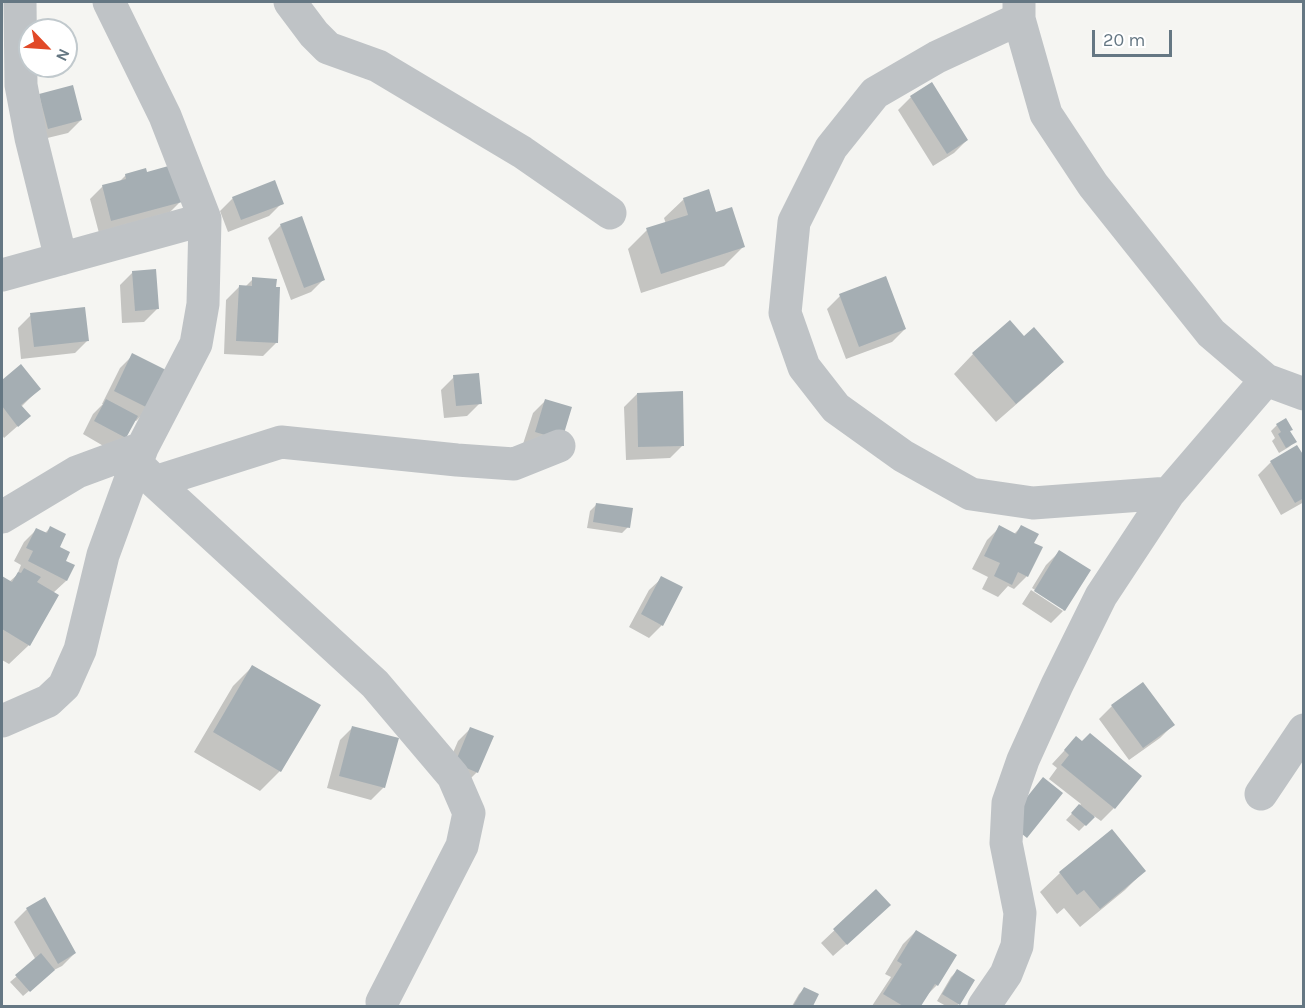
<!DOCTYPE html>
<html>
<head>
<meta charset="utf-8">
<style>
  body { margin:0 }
  #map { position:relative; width:1305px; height:1008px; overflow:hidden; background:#f5f5f2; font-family:Karla,sans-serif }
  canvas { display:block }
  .frame { position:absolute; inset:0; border:3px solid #657783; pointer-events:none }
  .north { position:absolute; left:18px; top:18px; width:60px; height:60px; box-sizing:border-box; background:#fff; border:2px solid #c1c9cd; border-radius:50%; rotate:115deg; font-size:16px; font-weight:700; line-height:24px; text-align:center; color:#657783 }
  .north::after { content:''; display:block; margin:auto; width:21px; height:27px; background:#e14927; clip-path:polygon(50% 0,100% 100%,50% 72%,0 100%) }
  .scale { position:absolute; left:1092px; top:30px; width:80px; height:27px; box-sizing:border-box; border:3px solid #657783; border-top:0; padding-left:8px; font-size:18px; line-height:21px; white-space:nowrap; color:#657783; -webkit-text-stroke:4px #fff; paint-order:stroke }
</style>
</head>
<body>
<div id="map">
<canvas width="1305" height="1008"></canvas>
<div class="frame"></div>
<div class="north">N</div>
<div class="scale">20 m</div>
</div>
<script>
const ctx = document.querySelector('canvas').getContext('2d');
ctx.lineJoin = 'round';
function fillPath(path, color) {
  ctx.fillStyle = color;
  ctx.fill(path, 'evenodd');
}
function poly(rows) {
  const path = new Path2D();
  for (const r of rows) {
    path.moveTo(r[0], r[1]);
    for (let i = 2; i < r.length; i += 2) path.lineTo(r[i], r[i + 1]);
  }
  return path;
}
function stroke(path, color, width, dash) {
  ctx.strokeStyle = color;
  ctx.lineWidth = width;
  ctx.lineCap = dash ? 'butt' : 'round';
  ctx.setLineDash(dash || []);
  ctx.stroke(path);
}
fillPath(poly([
  [40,95,81,120,68,133,35,141],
  [911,97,967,140,954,153,933,166,898,110],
  [146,174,180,202,167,215,99,233,90,199,103,186,119,182,126,175],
  [233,198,282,203,269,216,228,232,220,211],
  [684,199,716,214,743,247,724,266,641,293,628,249,647,230,666,224,664,218],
  [281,225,324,279,311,292,291,300,268,238],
  [133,272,157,309,144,322,122,323,120,285],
  [253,279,276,343,263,356,224,354,226,300,239,287,245,287],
  [840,296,905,329,892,342,846,359,827,309],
  [31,315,88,340,75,353,21,359,18,328],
  [1024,338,1062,362,1043,381,996,422,954,374,973,354],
  [133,355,149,408,136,421,134,420,125,438,112,451,83,434,93,414,103,404,102,404,120,368],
  [21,366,39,389,21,407,29,416,4,438,2,435,2,382],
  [454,377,480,403,467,416,444,418,441,390],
  [637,394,683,445,670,458,626,460,624,407],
  [546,400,561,439,523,444,533,413],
  [1277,425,1289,432,1295,441,1289,447,1279,453,1272,441,1275,438,1271,431],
  [1297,447,1304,459,1304,502,1281,515,1258,475,1271,462],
  [597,504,628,527,622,533,587,528,590,511],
  [1000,527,1014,534,1021,527,1032,544,1027,576,1014,589,1008,586,998,597,982,589,988,577,972,569,987,540],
  [50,528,64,561,73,566,66,581,53,593,29,645,9,664,2,660,2,578,9,582,17,575,21,565,14,561,24,542,37,529,45,533],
  [1059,552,1064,610,1063,611,1063,608,1032,588,1046,565],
  [662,578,662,625,649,638,629,627,649,590],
  [1031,590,1063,611,1051,623,1022,604],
  [253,666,319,705,280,771,260,791,194,752,233,686],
  [1143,684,1173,725,1160,738,1129,760,1099,719,1112,706],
  [353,727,384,787,371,800,327,788,340,740],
  [471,728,477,772,464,785,443,776,458,741],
  [1076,738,1140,776,1114,808,1101,821,1094,816,1079,831,1066,820,1081,804,1049,779,1057,768,1052,764],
  [1112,831,1144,871,1125,890,1080,927,1064,908,1057,914,1040,892,1060,873],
  [876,891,876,918,833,956,821,943],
  [27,909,75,953,62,966,52,971,23,996,10,982,36,960,14,922],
  [916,931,937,985,926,996,919,1006,872,1006,891,977,885,974,903,944],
  [957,971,959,1004,956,1006,946,1006,937,1001,951,977],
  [805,988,817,995,811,1006,792,1006,799,994]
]), '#0003');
fillPath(poly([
  [932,82,968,140,947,154,910,96],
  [73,85,82,120,48,129,39,94],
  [172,165,182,202,111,221,102,185,126,179,125,174,146,168,147,172],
  [275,180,284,204,241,220,232,197],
  [709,189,716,212,732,207,745,247,661,274,646,228,688,215,683,198],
  [302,216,325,280,304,288,280,224],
  [156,269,159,309,135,311,132,271],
  [886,276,906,329,859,347,839,294],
  [252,277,277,279,276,287,280,287,278,343,236,341,239,285,252,286],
  [85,307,89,341,34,347,30,313],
  [1010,320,1024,336,1034,327,1064,362,1016,404,972,353],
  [132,353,170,372,150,409,114,391],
  [21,364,41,389,21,405,31,416,18,427,2,406,2,380],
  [479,373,482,404,456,406,453,375],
  [683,391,684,446,638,447,637,393],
  [106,399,138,416,126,438,94,421],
  [545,399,572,407,562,440,535,432],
  [1286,418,1293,430,1290,431,1297,442,1286,448,1278,434,1281,432,1276,424],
  [1297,445,1304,456,1304,498,1295,503,1270,461],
  [596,503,633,508,630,528,593,522],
  [999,525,1016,534,1021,525,1039,534,1034,543,1043,547,1028,577,1018,572,1012,585,994,576,1000,563,984,556],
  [50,526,66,534,60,547,70,552,66,561,75,565,67,581,28,561,33,551,26,548,36,528,47,533],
  [1059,550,1091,570,1065,611,1034,591],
  [24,568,41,577,37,582,59,595,30,646,2,629,2,576,12,582,18,572,21,573],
  [661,576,683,587,663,626,641,614],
  [252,665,321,705,281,772,213,732],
  [1143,682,1175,725,1143,748,1111,705],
  [352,726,399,738,385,788,339,776],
  [470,727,494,736,478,773,455,763],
  [1090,733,1142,776,1115,809,1061,765,1069,755,1064,750,1076,736,1082,741],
  [1043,777,1063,793,1027,838,1007,822],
  [1079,804,1095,817,1086,826,1071,813],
  [1112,829,1146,871,1100,909,1084,890,1077,895,1059,872],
  [876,889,891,905,847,945,833,929],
  [45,897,76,953,58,964,26,908],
  [916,930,957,955,938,986,935,984,921,1006,903,1006,883,994,902,964,897,961],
  [41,953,55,970,30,992,15,975],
  [957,969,975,980,960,1005,942,994],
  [804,987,819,994,813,1006,793,1006]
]), '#a5aeb3');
stroke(poly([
  [20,2,21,85,31,138,61,259],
  [290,2,314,34,328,48,378,66,522,152,610,213],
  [1019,2,1019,19,1046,114,1093,185,1211,333,1266,380,1304,394],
  [1019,19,937,57,875,93,831,148,794,222,785,313,804,367,836,408,903,456,971,494,1033,503,1169,493],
  [2,275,205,219],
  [136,463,155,482,375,684,453,776,469,813,462,846,382,1002],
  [155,482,281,442,457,460,514,464,559,446],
  [2,517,77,472,142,448],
  [2,721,48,701,64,686,80,650,103,555,142,448,196,344,203,304,205,219,165,116,109,2],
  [1261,794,1304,730],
  [984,1006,1006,974,1017,946,1020,913,1006,843,1008,803,1023,760,1057,685,1101,596,1169,493,1266,380]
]), '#bfc3c6', 33);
</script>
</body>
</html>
